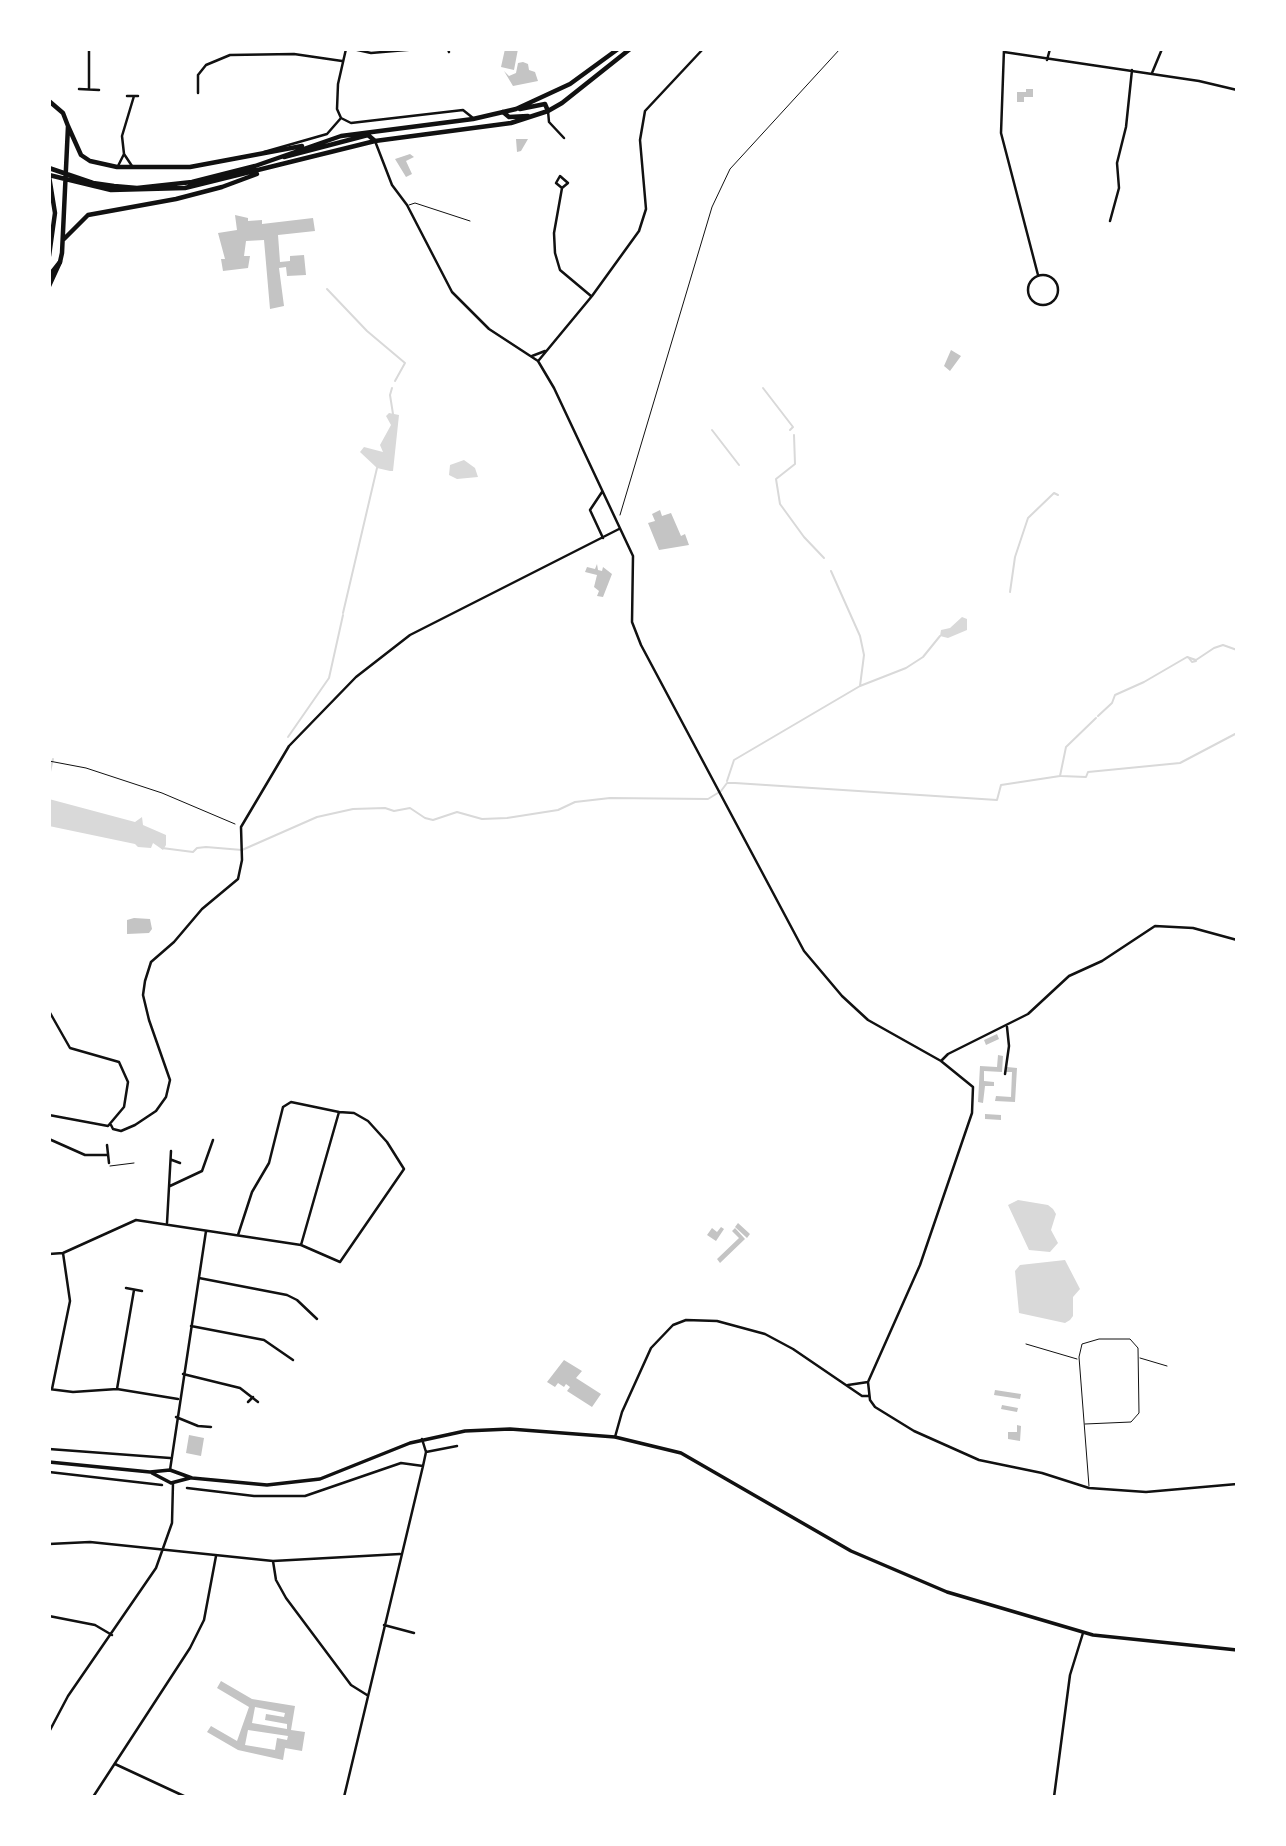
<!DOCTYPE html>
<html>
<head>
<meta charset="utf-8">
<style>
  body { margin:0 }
  #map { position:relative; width:1286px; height:1846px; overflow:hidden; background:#fff; font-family:Roboto,sans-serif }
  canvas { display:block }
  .frame { position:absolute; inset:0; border:51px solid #fff; pointer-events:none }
</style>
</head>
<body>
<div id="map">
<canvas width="1286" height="1846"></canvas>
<div class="frame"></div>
</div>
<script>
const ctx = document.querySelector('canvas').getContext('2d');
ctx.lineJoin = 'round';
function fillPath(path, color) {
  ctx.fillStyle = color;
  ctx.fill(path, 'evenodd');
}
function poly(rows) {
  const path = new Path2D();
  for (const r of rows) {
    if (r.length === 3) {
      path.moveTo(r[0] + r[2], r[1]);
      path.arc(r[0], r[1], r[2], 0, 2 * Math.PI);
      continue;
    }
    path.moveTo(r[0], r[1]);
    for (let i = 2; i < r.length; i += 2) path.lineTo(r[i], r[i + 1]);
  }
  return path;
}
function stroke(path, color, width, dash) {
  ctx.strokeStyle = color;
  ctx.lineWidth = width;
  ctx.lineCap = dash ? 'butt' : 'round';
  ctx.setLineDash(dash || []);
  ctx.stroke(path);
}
fillPath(poly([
  [389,413,399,415,393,471,390,471,377,468,360,452,364,447,383,452,380,445,391,425,386,416],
  [464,460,475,468,478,477,457,479,449,475,450,465],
  [962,617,967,619,967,630,948,638,940,636,941,630,950,628],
  [49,799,135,822,142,817,143,825,166,835,166,845,163,850,153,843,151,848,138,847,135,844,49,826],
  [1018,1200,1048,1205,1053,1209,1056,1214,1051,1230,1058,1243,1050,1252,1029,1250,1008,1205],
  [1065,1260,1080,1289,1073,1297,1073,1316,1070,1320,1065,1323,1019,1313,1015,1271,1020,1265]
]), '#d9d9d9');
stroke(poly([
  [327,289,367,331,405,363,395,381],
  [392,388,390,395,393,414],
  [763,388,793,427,790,430],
  [712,430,739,465],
  [794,435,795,464,776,479,780,504,804,537,824,558],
  [1010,592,1015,557,1028,518,1054,493,1058,495],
  [343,613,377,468],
  [1188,657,1192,662,1196,661],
  [860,686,906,668,923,657,940,636],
  [1098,716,1112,703,1115,695,1144,682,1187,657,1196,660,1214,648,1223,645,1237,650],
  [288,737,329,678,343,615],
  [49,776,53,759],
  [1061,776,1086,777,1088,772,1180,763,1237,733],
  [727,781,734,760,860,686,864,655,860,636,831,571],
  [162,848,193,852,197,848,206,847,242,850,317,817,353,809,385,808,394,811,410,808,425,818,433,820,457,812,482,819,507,818,558,810,575,802,610,798,708,799,721,791,727,783,735,783,997,800,1001,785,1060,776,1066,747,1096,718]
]), '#d9d9d9', 2);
fillPath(poly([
  [505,49,518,49,514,70,501,67],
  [523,62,528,64,529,70,535,72,538,81,513,86,504,71,509,76,516,73,518,63],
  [1026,89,1033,89,1033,97,1024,97,1024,102,1017,102,1017,92,1026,92],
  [516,139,528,139,521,151,517,152],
  [410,154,414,157,406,161,412,174,406,177,395,159],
  [235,215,248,218,248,221,262,220,262,224,313,218,315,231,278,235,280,262,290,261,290,256,304,255,306,275,287,276,286,267,279,268,284,306,270,309,264,240,246,241,244,256,250,256,248,268,223,271,221,259,225,259,218,233,237,230],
  [951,350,961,356,950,371,944,366],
  [660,510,662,516,671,513,681,536,685,534,689,545,659,550,648,523,655,521,652,514],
  [597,564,598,570,602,571,603,567,612,574,603,597,597,596,599,591,594,587,597,575,585,572,587,567,595,569],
  [134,918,150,919,152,929,149,933,127,934,127,920],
  [997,1034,999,1039,986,1045,984,1040],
  [998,1055,1003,1056,1002,1072,984,1071,984,1081,994,1082,994,1086,985,1086,983,1103,978,1102,980,1066,997,1067],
  [1007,1067,1017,1068,1015,1102,995,1101,996,1096,1011,1097,1012,1072,1006,1072],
  [985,1114,1001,1115,1001,1120,985,1119],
  [738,1223,750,1234,747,1238,735,1227],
  [721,1227,724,1229,716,1241,707,1235,712,1228,717,1232],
  [735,1228,745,1239,720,1263,717,1259,739,1238,732,1231],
  [564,1360,582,1371,576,1378,601,1394,592,1407,567,1391,570,1387,566,1384,564,1387,558,1383,555,1387,547,1382],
  [995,1390,1021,1394,1020,1399,994,1395],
  [1002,1405,1018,1408,1017,1412,1001,1409],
  [1017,1425,1021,1426,1020,1441,1008,1439,1008,1432,1017,1432],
  [189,1435,204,1438,201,1456,186,1453],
  [221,1681,252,1699,295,1706,291,1730,305,1732,302,1751,285,1748,283,1760,238,1750,207,1732,211,1726,237,1741,249,1707,217,1688],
  [255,1707,285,1713,284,1717,266,1714,265,1720,287,1724,287,1729,252,1723],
  [248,1730,288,1736,287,1740,277,1738,275,1750,245,1745]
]), '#c4c4c4');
stroke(poly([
  [620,515,712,207,730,169,840,49],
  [49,761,86,768,162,793,235,824]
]), '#111', 1);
stroke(poly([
  [409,205,415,203,470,221],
  [110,1166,134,1163],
  [1026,1344,1077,1359],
  [1140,1358,1167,1366],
  [1085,1424,1131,1422,1139,1413,1138,1348,1130,1339,1099,1339,1082,1344,1079,1357,1089,1486]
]), '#111', 1);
stroke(poly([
  [89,49,89,89],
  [353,49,371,53,418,49],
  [448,49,449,52],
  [1004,49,1001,133,1038,275],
  [1004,52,1199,81,1237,90],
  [1047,60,1050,49],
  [1152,73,1162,49],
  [79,89,99,90],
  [198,93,198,75,206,65,230,55,294,54,342,61],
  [127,96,138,96],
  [548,111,549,122,564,138],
  [341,118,351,123,463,110,473,118],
  [341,118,337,109,338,84,346,49],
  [375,141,392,185,407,205,452,292,489,329,538,361,554,388,633,556,632,622,641,645,804,951,842,996,868,1020,941,1061,973,1087,972,1113,920,1265,868,1382,870,1400,875,1407,914,1431,979,1460,1042,1473,1089,1488,1146,1492,1237,1484],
  [264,152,327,134,341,118],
  [118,166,124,154],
  [132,166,124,154,122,136,134,96],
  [562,188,556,183,560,176,568,183,562,188,554,233,555,253,560,270,591,296],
  [1110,221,1119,188,1117,163,1126,127,1132,70],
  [1043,290,15],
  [532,356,545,351],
  [539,360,592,296,639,231,646,209,640,140,645,111,703,49],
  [602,492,590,510,603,538],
  [49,1011,70,1048,119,1062,128,1082,124,1107,108,1126,49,1115],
  [941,1061,948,1054,1028,1014,1069,976,1102,961,1155,926,1193,928,1237,940],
  [1005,1074,1009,1046,1007,1027],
  [111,1125,113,1129,121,1131,135,1125,156,1111,166,1097,170,1080,149,1020,143,995,145,981,151,962,174,942,202,909,238,879,242,860,241,827,289,746,356,677,410,635,619,529],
  [49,1139,85,1155,108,1155],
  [107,1145,109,1163],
  [172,1160,180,1163],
  [170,1186,202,1171,213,1140],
  [167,1223,171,1151],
  [238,1235,252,1192,269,1163,283,1107,291,1102,339,1112,301,1245],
  [49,1254,63,1253,136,1220,301,1245,340,1262,404,1169,387,1142,368,1121,354,1113,339,1112],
  [199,1278,287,1295,297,1300,317,1319],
  [126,1288,142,1291],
  [191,1326,264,1340,293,1360],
  [183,1374,240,1388,258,1402],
  [848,1385,868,1382],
  [49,1389,73,1392,117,1389,178,1399],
  [52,1389,70,1301,63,1253],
  [117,1389,134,1290],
  [248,1402,253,1397],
  [176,1417,198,1426,211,1427],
  [615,1437,622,1412,651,1348,673,1325,686,1320,717,1321,765,1334,793,1349,862,1396,868,1396],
  [49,1449,170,1458],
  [426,1452,457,1446],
  [170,1470,206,1231],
  [49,1472,162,1485],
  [187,1488,254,1496,305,1496,401,1463,423,1466],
  [49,1544,90,1542,273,1561,400,1554],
  [273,1561,276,1580,286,1598,351,1685,367,1695],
  [49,1616,95,1625,112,1635],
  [384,1625,414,1633],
  [49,1732,68,1696,156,1568,172,1523,173,1483],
  [115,1764,186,1797],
  [93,1797,190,1648,204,1620,216,1556],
  [344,1797,423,1466,426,1452,422,1439],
  [1054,1797,1070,1675,1083,1633]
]), '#111', 2.5);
stroke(poly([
  [49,1462,150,1472,170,1470,192,1478,267,1485,320,1479,410,1443,465,1431,510,1429,615,1437,681,1453,851,1551,947,1592,1093,1635,1237,1650],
  [152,1473,171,1483,190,1478]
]), '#111', 3.5);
stroke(poly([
  [49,101,63,113,68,126,62,253,60,262,49,276],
  [520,109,545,104,548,111],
  [503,112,509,117,528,116],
  [68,126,81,155,90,161,117,167,190,167,302,146],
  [284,157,368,135,375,141],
  [49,168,93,183,114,186,137,188,192,182,255,166,341,136,473,119,516,109,570,84,618,49],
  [49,175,111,190,185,188,375,141,511,123,548,111,562,103,630,49],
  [64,239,88,215,176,199,222,187,257,174]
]), '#111', 4.5);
stroke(poly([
  [49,176,55,213,49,256],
  [49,286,60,262]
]), '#111', 4.5);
</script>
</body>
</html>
